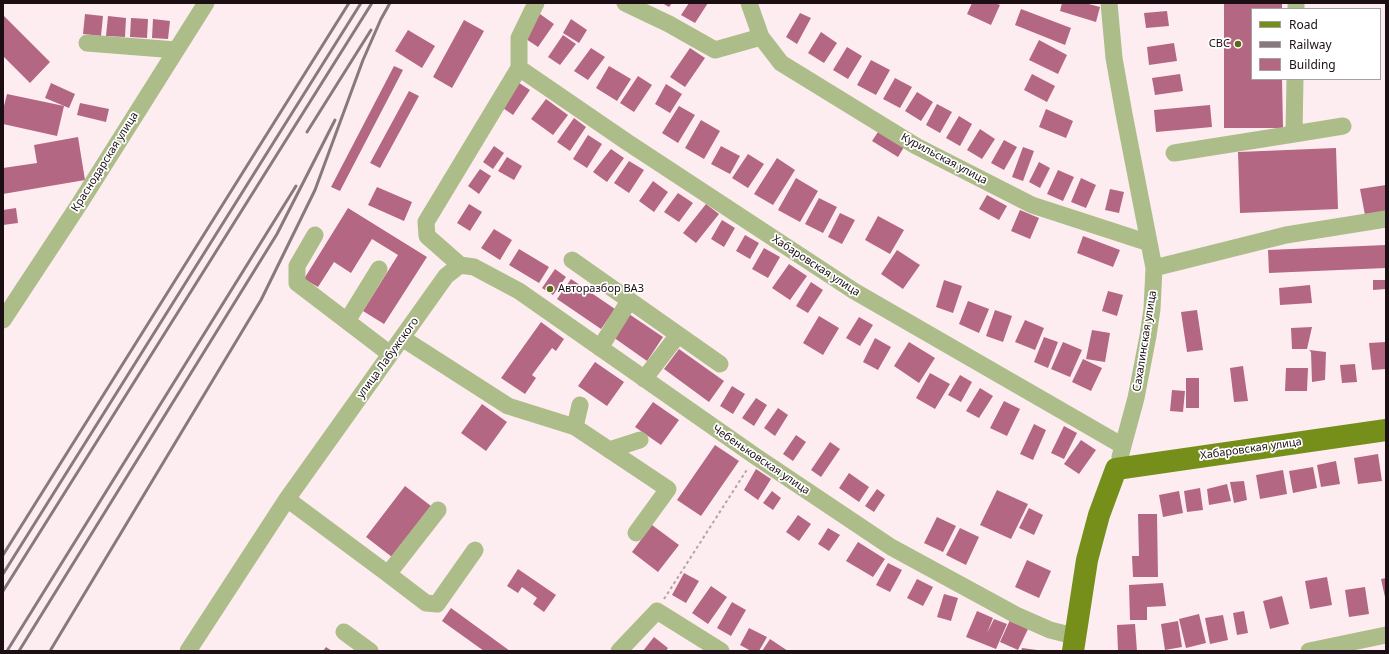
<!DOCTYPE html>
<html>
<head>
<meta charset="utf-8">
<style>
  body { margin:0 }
  #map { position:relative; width:1389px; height:654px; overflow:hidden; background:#fdedf1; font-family:"Noto Sans",sans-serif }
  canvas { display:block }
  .frame { position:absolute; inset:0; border:4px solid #1c0f13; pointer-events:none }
  .legend { position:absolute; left:1251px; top:8px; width:130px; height:72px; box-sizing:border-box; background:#fff; border:1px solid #a49fa1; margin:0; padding:5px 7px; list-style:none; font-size:12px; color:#1c0f13 }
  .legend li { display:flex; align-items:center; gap:8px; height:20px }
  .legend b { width:20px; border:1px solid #a49fa1 }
</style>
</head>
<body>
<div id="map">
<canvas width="1389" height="654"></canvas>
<div class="frame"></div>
<ul class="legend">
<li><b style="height:5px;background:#758f1a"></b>Road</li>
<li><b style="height:5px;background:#88797d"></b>Railway</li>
<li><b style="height:11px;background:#b46782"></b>Building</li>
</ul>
</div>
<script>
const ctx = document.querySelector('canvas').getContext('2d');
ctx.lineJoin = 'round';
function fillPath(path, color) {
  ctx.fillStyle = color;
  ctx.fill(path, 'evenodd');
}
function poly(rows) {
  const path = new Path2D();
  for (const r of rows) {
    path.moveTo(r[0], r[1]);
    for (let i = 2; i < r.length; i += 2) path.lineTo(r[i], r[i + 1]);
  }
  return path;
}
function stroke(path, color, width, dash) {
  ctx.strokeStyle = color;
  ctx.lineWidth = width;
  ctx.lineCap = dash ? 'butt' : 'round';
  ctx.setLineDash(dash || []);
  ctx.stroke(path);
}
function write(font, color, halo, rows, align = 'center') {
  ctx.font = font + ' "Noto Sans",sans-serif';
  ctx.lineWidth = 3.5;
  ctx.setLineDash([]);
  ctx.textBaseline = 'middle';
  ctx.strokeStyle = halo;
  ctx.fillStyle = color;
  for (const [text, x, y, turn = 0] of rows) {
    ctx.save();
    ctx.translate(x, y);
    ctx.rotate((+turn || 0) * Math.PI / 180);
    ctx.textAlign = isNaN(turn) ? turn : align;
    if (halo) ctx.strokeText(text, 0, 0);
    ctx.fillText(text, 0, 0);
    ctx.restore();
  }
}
fillPath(poly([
  [662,3,672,3,669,7],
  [689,3,708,3,695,23,681,15],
  [972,3,995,3,1000,5,991,25,967,14],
  [1062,3,1085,3,1100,7,1096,22,1060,11],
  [1224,3,1282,3,1282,9,1252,9,1252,79,1282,79,1283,128,1224,128],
  [1021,9,1071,28,1065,45,1015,25],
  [1167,11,1169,26,1146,28,1144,13],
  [800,13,811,18,797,44,786,37],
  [85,14,103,16,101,36,83,34],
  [540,14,554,24,538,47,523,37],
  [4,16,50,62,30,83,3,56],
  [108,16,126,18,125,37,106,36],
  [131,18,148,19,147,38,130,37],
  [153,19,170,21,168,39,152,38],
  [571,19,587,30,579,43,563,33],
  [464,20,484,31,452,88,433,77],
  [408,30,435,46,422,68,395,51],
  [821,32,837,43,824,63,808,53],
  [563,35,576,44,560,65,548,57],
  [1039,40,1067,55,1058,74,1029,60],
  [1174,43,1177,61,1149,65,1147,47],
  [847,47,862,56,848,79,833,70],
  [591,48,605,57,588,80,574,71],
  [690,48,705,58,685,87,670,77],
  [871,60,890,70,876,95,857,85],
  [394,66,403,70,340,191,331,187],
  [609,66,631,79,617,101,596,88],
  [1032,74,1055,86,1047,102,1024,90],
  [1180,74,1183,91,1155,95,1152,78],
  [638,76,652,85,634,112,620,103],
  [895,78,912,87,900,108,883,99],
  [516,81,530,90,513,115,500,106],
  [51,83,75,94,69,108,45,98],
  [666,84,682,94,670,113,655,104],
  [409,91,419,96,380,168,370,163],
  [917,92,933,102,921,121,905,111],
  [7,94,64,106,57,136,3,124,3,110],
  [546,99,568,115,553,135,531,119],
  [80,103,109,109,106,122,77,115],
  [937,104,952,112,940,133,926,125],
  [1210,105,1212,127,1156,132,1154,110],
  [679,106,695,115,678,143,662,133],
  [1046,109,1073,121,1066,138,1039,127],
  [959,116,972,124,960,146,946,138],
  [574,118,586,127,570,151,557,142],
  [701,120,720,131,704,159,685,148],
  [980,129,995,139,982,159,967,150],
  [878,132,904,147,898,157,872,141],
  [588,135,602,144,587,168,573,159],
  [78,137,85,180,3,194,3,168,37,163,34,145],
  [1004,140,1017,147,1004,170,991,163],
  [494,146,504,153,493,169,483,162],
  [721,146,740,156,730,174,711,164],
  [1023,147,1034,151,1023,181,1012,177],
  [1336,148,1338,209,1240,213,1238,152],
  [611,149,624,158,607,182,593,172],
  [748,154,764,164,748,188,732,178],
  [507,157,522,166,514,180,498,171],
  [777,158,795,170,773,205,754,194],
  [629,161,644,170,629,193,614,183],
  [1039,162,1050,168,1040,188,1029,182],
  [480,169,491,176,479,194,468,186],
  [1058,170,1074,177,1063,201,1047,194],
  [796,178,818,191,800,222,778,210],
  [1081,178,1096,185,1086,208,1071,202],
  [653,181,668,192,654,212,639,201],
  [1386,185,1386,211,1365,215,1360,189],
  [377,187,412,202,404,221,368,205],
  [1110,189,1124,192,1119,213,1105,210],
  [678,193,693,203,679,222,664,212],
  [987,195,1007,206,999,220,979,209],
  [819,198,837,207,823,233,805,224],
  [469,204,482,212,470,231,457,223],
  [706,204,719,214,696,243,683,233],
  [16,208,18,223,3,225,3,210],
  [348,208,427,257,384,324,363,311,398,255,372,239,351,273,334,262,318,287,304,279],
  [1020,210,1039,218,1030,239,1011,231],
  [840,213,855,220,842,244,828,237],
  [878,216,904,230,890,254,865,240],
  [722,220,735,228,724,247,711,239],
  [494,229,512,240,500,260,481,248],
  [745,235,759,243,750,259,736,251],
  [1083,236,1120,250,1113,267,1077,253],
  [1386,245,1386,268,1269,273,1268,250],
  [764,248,780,257,768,278,752,269],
  [519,249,549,267,539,283,509,265],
  [897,250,920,265,903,289,881,274],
  [789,264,807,276,790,300,772,288],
  [555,269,566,277,553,295,542,288],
  [571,279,615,309,601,329,557,299],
  [944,280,962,286,953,313,936,307],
  [1373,280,1386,280,1386,289,1373,290],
  [811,282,823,290,808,313,796,306],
  [1310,285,1312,303,1280,305,1279,288],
  [1108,291,1123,295,1117,316,1102,311],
  [968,301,989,309,979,333,959,324],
  [995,310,1012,316,1003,342,986,336],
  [1197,310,1203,350,1187,352,1181,312],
  [629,314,663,337,647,361,613,337],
  [819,316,839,328,823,355,803,343],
  [859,317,873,325,860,346,846,338],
  [1025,320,1044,328,1035,350,1015,342],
  [541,322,564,339,556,351,552,348,532,375,536,378,525,394,501,378],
  [1312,327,1307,349,1292,349,1291,328],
  [1092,330,1110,333,1105,362,1086,359],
  [1044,337,1058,342,1048,368,1034,362],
  [875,338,891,347,878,370,863,362],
  [909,342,935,358,919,383,894,366],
  [1063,342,1082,350,1070,377,1051,369],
  [1386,342,1386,369,1372,370,1369,343],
  [679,349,724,381,709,402,664,369],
  [1309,350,1326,352,1325,380,1312,382,1311,352],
  [1083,359,1102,368,1091,391,1072,382],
  [595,362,624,382,607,406,578,386],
  [1355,364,1357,382,1342,383,1340,365],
  [1243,366,1248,401,1234,402,1230,368],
  [1286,368,1308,368,1307,391,1285,391],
  [930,373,950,384,935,409,916,398],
  [960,375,972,382,961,402,948,395],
  [1186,378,1199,378,1199,408,1186,408],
  [732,386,745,394,733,414,720,406],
  [980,388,993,396,979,418,966,411],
  [1172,390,1185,391,1183,412,1170,411],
  [756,398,767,405,754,426,742,418],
  [1004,401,1020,409,1007,436,990,428],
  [653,402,679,420,661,445,635,427],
  [482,404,507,422,486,451,461,433],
  [778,408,788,415,775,436,764,428],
  [1034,424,1046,430,1033,460,1020,454],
  [1064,426,1077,433,1064,459,1051,453],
  [796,435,806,442,793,461,783,454],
  [1081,440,1096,450,1079,474,1064,464],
  [830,442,840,449,821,477,811,470],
  [715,445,739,461,701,516,677,500],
  [1378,454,1382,481,1358,484,1354,458],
  [1336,461,1340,484,1321,487,1317,465],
  [1313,467,1317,488,1293,493,1289,471],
  [756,469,771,479,758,500,744,490],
  [1283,470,1287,494,1260,499,1256,475],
  [849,473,869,487,859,502,839,488],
  [1244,481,1247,500,1234,503,1230,482],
  [1227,484,1231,501,1209,505,1207,489],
  [405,486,431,506,392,557,366,537],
  [1200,488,1203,510,1187,512,1184,491],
  [877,489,885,495,874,512,865,506],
  [997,490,1028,504,1011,539,980,525],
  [772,491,781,498,773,510,763,503],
  [1179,491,1183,513,1163,517,1159,495],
  [1029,508,1043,515,1034,535,1019,528],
  [1138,514,1157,514,1158,577,1133,577,1132,556,1139,556],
  [798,515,811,524,799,541,786,532],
  [937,517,956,526,943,552,924,543],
  [652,525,679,545,658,572,632,552],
  [828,528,840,535,829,551,818,544],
  [960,528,979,537,966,565,946,555],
  [858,542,885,559,873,577,846,561],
  [1027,560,1051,571,1039,598,1015,587],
  [888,563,902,570,890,592,876,585],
  [518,569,556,595,544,612,533,604,537,598,522,587,518,593,507,586],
  [684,573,699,581,686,603,672,595],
  [1327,577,1332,605,1310,609,1305,581],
  [1386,578,1386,597,1385,597,1381,579],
  [917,579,933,587,923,606,907,598],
  [1163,583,1166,606,1147,607,1147,620,1130,620,1129,585],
  [711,586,727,597,708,624,692,613],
  [1365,587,1369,614,1349,617,1345,590],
  [944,594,958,598,951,621,937,617],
  [1282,596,1289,624,1270,629,1263,601],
  [732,602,746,610,731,636,717,628],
  [451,608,510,651,484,651,442,621],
  [977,611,993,618,987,633,994,619,1007,624,996,649,966,637],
  [1244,611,1248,633,1237,635,1233,613],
  [1199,614,1206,643,1186,648,1179,619],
  [1223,615,1228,640,1210,644,1205,618],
  [1010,620,1028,629,1018,650,1000,642],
  [1178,621,1182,647,1165,650,1161,624],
  [1135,624,1137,651,1118,651,1117,625],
  [749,628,767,637,759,651,751,651,740,645],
  [654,637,668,648,666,651,643,651],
  [770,639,788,651,762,651],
  [326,647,332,651,323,651],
  [1022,648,1037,650,1037,651,1021,651]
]), '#b46782');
stroke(poly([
  [664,599,748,468]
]), '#b3a4a8', 2, [3, 3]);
stroke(poly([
  [625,3,669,24,715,50,761,37],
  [749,3,761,37,781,63,916,146,1032,205,1149,243],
  [1109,3,1114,58,1124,114,1154,268,1152,309,1148,336,1136,398,1120,457],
  [1296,9,1296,3],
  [87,43,176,50],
  [519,68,627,142,854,291,1123,446],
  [519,68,519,38,536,3],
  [1294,134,1343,126],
  [1174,153,1294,134,1295,79],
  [315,235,297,266,297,283,390,354],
  [572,260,720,364],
  [460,265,474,267,519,291,755,456,891,547,1016,615,1050,630,1074,636],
  [460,265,427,236,426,222,519,68],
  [1154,268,1286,235,1386,219],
  [3,320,80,203,206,3],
  [347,321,379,269],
  [402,338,508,406,575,427,668,489,636,533],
  [600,348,629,301],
  [644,379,678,335],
  [575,427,580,405],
  [609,450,640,440],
  [287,499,388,574,438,510],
  [388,574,426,603,437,604,475,550],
  [344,632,370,651],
  [188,651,287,499,446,276,460,265],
  [619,651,657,611,721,651],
  [1309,651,1386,635]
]), '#adbd89', 17);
stroke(poly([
  [1073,651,1087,560,1099,515,1116,469,1386,430]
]), '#758f1a', 22);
stroke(poly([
  [307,132,371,30],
  [3,555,349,3],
  [3,574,361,3],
  [3,591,372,3],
  [7,651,296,186],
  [19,651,277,234,335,120],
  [50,651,261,300,315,190,363,60,381,19,390,3]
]), '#88797d', 3);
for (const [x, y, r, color] of [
  [1238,44,4,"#586b17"],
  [550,289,4,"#586b17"]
]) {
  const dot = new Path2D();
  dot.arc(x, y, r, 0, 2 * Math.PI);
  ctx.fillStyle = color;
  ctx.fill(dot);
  stroke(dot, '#fff', 1.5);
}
write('11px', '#1c0f13', '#fff', [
  ["СВС",1230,44],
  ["Авторазбор ВАЗ",558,289,"left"]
], 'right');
write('11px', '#1c0f13', '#fff', [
  ["Курильская улица",944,159,28],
  ["Краснодарская улица",105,162,-58],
  ["Хабаровская улица",816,266,33],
  ["Сахалинская улица",1145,341,-81],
  ["улица Лабужского",388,358,-54],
  ["Хабаровская улица",1251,449,-8],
  ["Чебеньковская улица",761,460,34]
]);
</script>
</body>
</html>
